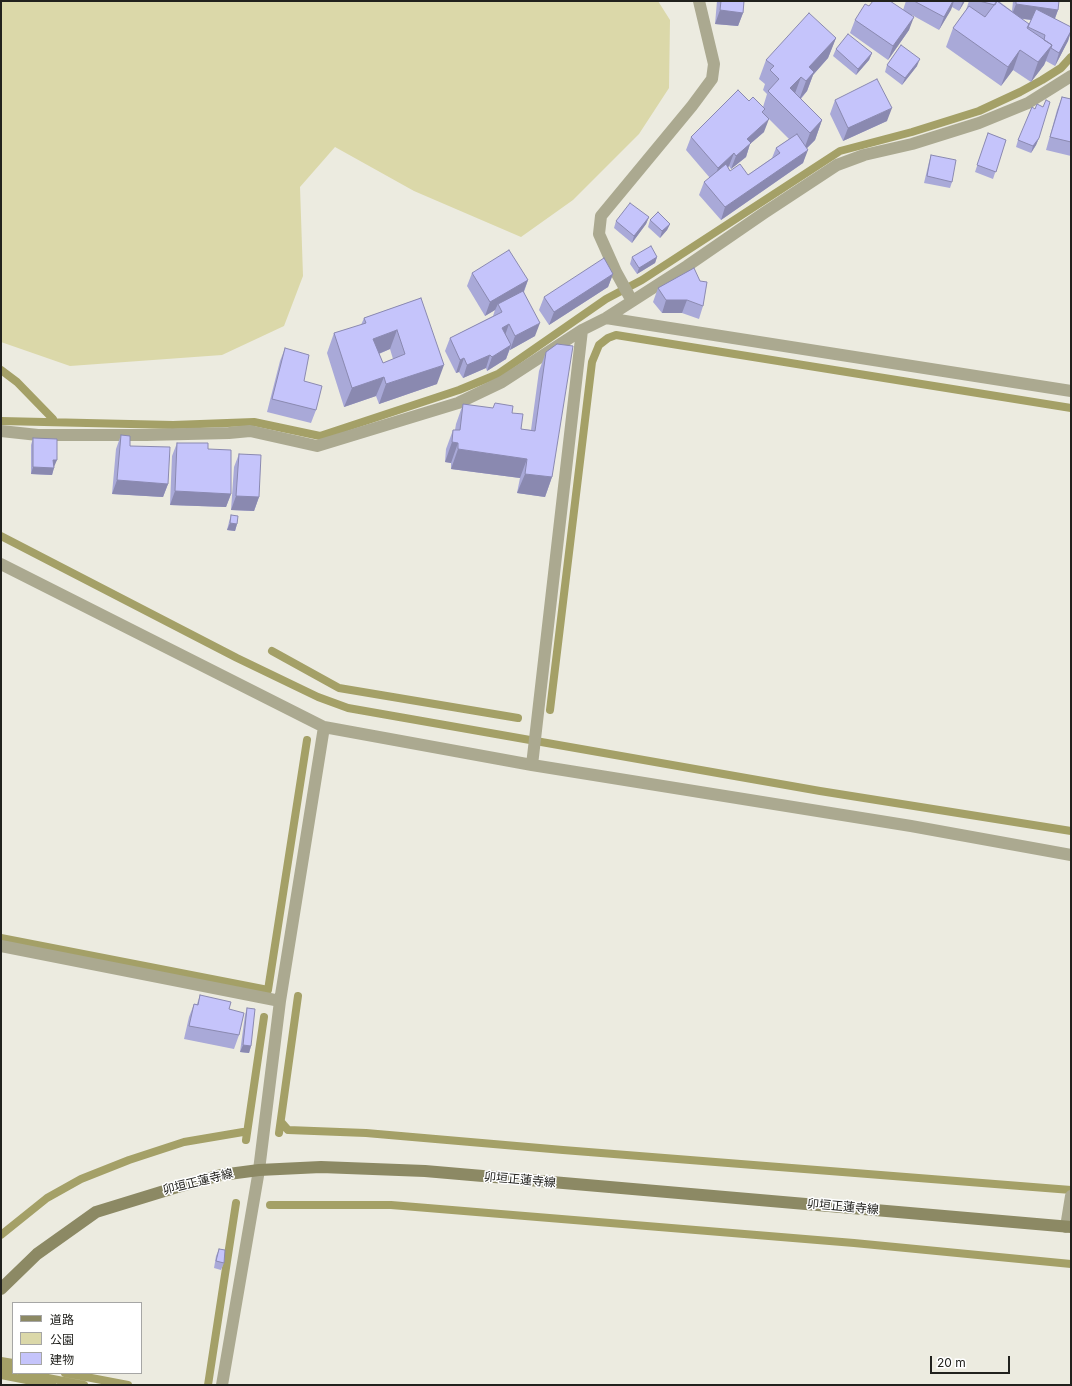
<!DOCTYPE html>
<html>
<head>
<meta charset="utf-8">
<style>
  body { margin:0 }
  #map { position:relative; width:1072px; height:1386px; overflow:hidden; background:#ecebe0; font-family:Inter,"Noto Sans JP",sans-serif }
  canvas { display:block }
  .frame { position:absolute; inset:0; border:2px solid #21211d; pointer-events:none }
  .legend { position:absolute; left:12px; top:1302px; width:130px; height:72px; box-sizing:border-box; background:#fff; border:1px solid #a6a6a5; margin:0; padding:5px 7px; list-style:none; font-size:12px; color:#21211d }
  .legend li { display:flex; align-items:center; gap:8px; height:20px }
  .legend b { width:20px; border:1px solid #a6a6a5 }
  .scale { position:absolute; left:930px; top:1356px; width:80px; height:18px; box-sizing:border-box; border:2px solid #21211d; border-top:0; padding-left:5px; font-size:12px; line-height:14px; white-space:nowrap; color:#21211d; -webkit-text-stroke:3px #fff; paint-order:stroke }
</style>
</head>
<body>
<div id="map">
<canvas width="1072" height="1386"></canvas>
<div class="frame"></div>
<ul class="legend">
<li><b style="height:5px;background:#8c8964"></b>道路</li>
<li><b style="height:11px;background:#dbd8a9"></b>公園</li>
<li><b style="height:11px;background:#c5c4fb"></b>建物</li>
</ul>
<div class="scale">20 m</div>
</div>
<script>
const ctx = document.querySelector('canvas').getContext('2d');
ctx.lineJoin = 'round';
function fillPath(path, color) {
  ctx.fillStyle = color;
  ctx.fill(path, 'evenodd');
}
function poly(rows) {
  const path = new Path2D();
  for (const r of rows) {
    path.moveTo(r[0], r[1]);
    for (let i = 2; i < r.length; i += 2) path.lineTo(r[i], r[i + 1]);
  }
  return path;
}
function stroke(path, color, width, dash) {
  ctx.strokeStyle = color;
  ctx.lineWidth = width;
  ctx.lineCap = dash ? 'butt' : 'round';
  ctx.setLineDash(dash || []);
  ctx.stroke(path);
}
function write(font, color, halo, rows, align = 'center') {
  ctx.font = font + ' Inter,"Noto Sans JP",sans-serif';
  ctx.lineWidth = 3;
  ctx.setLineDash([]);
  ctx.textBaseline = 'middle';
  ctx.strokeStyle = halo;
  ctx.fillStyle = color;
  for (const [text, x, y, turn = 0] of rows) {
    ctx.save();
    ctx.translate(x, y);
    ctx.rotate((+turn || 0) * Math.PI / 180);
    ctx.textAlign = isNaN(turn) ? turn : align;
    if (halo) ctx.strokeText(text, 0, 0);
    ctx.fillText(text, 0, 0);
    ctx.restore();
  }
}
fillPath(poly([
  [1,1,658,1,670,20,669,88,639,134,573,200,521,237,414,191,335,147,300,187,303,276,284,326,222,355,70,366,1,342]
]), '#dbd8a9');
stroke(poly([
  [1,370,17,382,53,419],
  [1,421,173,425,254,422,320,436,459,390,498,374,606,299,642,280,840,151,912,132,979,111,1020,92,1042,80,1061,68,1071,57],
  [1,536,237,658,318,697,348,708,820,791,1071,831],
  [272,651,339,688,518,718],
  [550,710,592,362,599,345,608,338,616,335,1071,408],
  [1,938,268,990,307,740],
  [281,1122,288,1130,366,1133,563,1150,1071,1190],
  [279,1133,298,996],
  [246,1140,264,1017],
  [270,1205,391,1205,854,1243,1071,1264],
  [1,1235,47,1198,81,1179,129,1160,184,1142,243,1132],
  [1,1361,13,1363],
  [1,1369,13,1371],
  [22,1373,84,1385],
  [65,1373,128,1385],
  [1,1375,52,1385],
  [208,1385,236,1203]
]), '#a4a067', 8);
stroke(poly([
  [632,301,616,272,599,234,601,216,692,106,712,79,714,64,699,1],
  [606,318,1071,391],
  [1,431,38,435,146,435,229,433,250,431,317,446,458,403,502,382,582,330,606,318,687,266,764,213,837,165,864,155,912,144,979,123,1028,103,1071,76],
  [1,564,324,727,532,765,911,826,1071,855],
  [532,765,582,330],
  [1,946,280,1001],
  [222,1385,259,1170,280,1001,324,727]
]), '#aba990', 12);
stroke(poly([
  [1066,1227,1071,1196]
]), '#aba990', 12);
stroke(poly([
  [1,1289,37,1254,96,1212,174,1188,221,1175,259,1170,321,1167,425,1171,1071,1227]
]), '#8c8964', 12);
fillPath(poly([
  [717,1,744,1,743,13,738,26,715,24],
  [906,1,965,1,959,11,952,7,939,30,912,15,909,30,888,60,850,33,855,20,869,6,903,10],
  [969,1,1000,1,1000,2,1012,11,1013,1,1059,1,1058,10,1055,19,1071,27,1071,32,1068,41,1055,66,1046,61,1044,65,1031,82,1013,70,1001,86,946,47,953,28,966,10],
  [1022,19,1031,20,1029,24],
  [836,38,828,58,813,75,807,91,801,99,822,120,815,140,807,148,803,163,721,220,699,195,704,182,710,178,686,150,691,137,749,101,763,107,767,94,763,90,765,84,759,79,766,60],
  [763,113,789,139,776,148,772,158,748,175,730,171,728,168,729,166,731,169,746,157,750,144,764,132],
  [836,49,872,53,869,60,856,75,833,56],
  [887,65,917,66,902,85,885,72],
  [1062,97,1071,99,1071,156,1046,150,1057,110],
  [835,100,887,121,843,141,830,114],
  [988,133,1006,140,993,179,975,172],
  [1039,138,1036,145,1031,153,1016,147,1018,140],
  [931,155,952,182,950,188,924,183,929,162],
  [649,217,646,224,632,243,614,228,616,221],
  [650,220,670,224,667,230,660,238,648,227],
  [632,257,657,257,655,263,637,274,630,264],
  [472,273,528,280,524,292,535,336,510,350,510,349,506,359,487,371,486,368,463,378,459,372,456,373,445,351,450,338,493,316,495,310,485,316,467,286],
  [613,274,608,287,549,325,539,310,544,297],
  [658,288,703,306,699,319,682,313,662,313,653,302],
  [421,298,437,384,379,404,376,396,344,407,327,353,334,333,361,325,364,318],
  [390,349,393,359,383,363,379,354],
  [285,348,304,381,316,410,311,423,267,412,280,361],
  [546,352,552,477,545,497,517,493,520,478,451,469,451,463,445,462,446,449,453,430,455,430,456,424,463,404,512,413,521,429,531,430,539,371],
  [121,435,130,446,168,484,163,497,112,494,116,449],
  [33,438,54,467,52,475,31,474,31,445],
  [177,443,208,449,231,494,226,507,170,505,172,456],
  [239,454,259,497,254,511,231,510,234,467],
  [231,515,237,524,235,531,227,530,229,522],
  [200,995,229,1009,239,1035,234,1049,184,1039,189,1017,194,1004,197,1004],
  [247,1008,251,1046,249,1053,240,1052,245,1015],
  [219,1249,224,1263,221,1270,214,1268,216,1256]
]), '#a9a9d8');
fillPath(poly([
  [953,1,954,1,951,10,939,30,944,17],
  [963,1,965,1,959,11],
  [1016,4,1058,10,1053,23,1011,17],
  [720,10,743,13,738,26,715,24],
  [914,17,909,30,888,60,893,46],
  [1071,31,1068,41,1055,66,1059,53],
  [836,38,828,58,813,75,807,91,799,100,806,81,809,67],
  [1052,45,1044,65,1031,82,1038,62],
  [1020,50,1013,70,1001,86,1008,67],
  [872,53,869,60,856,75,858,69],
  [920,59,917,66,902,85,905,78],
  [801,77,794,96,790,88],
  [892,108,887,121,843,141,848,128],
  [769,119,764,132,750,144,746,157,731,169,736,156,747,139],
  [822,120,815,140,803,152,810,133],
  [1039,138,1036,145,1031,153,1033,146],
  [808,150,803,163,721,220,725,207],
  [734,153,729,166,713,181,718,168],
  [649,217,646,224,632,243,634,236],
  [670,224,667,230,660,238,662,231],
  [657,257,655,263,637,274,639,268],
  [613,274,608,287,549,325,554,312],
  [528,280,523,293,498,304,495,310,485,316,490,302],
  [666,300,687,300,682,313,662,313],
  [540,323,535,336,510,350,515,336],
  [509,324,504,338,502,328],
  [397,330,390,349,366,359,373,339],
  [511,345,506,359,487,371,492,357],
  [490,355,486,368,463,378,467,365],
  [464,358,459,372,456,373,460,360],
  [444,365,437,384,379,404,386,384],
  [384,377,376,396,344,407,352,388],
  [452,442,458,443,451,463,445,462],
  [458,449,527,459,520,478,451,469],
  [53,460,57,460,54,467,51,467],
  [33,467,54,468,52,475,31,474],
  [525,474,552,477,545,497,517,493],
  [117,480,168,484,163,497,112,494],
  [175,491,231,494,226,507,170,505],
  [236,496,259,497,254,511,231,510],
  [230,523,237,524,235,531,227,530],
  [243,1045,251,1046,249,1053,240,1052]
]), '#8a89b0');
const building = poly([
  [721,1,744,1,743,13,720,10,721,1],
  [873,1,890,1,914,17,893,46,855,20,865,4,869,6,873,1],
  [914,1,953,1,944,17,914,1],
  [979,1,997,1,995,5,979,1],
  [997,1,1029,24,1027,28,1052,45,1038,62,1020,50,1008,67,953,28,969,6,985,17,997,1],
  [1016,1,1059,1,1058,10,1016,4,1016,1],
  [1036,9,1071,27,1071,31,1059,53,1051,48,1052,45,1044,40,1045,35,1028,27,1036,9],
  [809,13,836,38,809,67,814,72,806,81,801,77,790,88,822,120,810,133,768,91,779,79,770,70,774,66,766,60,809,13],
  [848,34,872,53,858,69,836,49,848,34],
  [901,45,920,59,905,78,887,65,901,45],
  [877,79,892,108,848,128,835,100,877,79],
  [738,90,749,101,753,97,765,109,762,112,769,119,747,139,751,143,736,156,734,153,718,168,691,137,738,90],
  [1062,97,1071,99,1071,142,1050,137,1062,97],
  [1046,100,1050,102,1039,138,1033,146,1018,140,1032,107,1035,109,1037,104,1043,107,1046,100],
  [988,133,1006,140,996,172,977,165,988,133],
  [797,134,808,150,725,207,704,182,726,164,730,171,740,164,748,175,780,153,776,148,797,134],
  [931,155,956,160,952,182,927,176,931,155],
  [630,203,649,217,634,236,616,221,630,203],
  [658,212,670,224,662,231,650,220,658,212],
  [651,246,657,257,639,268,632,257,651,246],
  [509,250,528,280,490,302,472,273,509,250],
  [604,258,613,274,554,312,544,297,604,258],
  [694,268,700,281,707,282,703,306,687,300,666,300,658,288,694,268],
  [523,291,540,323,515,336,509,324,502,328,511,345,492,357,490,355,467,365,464,358,460,360,450,338,502,312,498,304,523,291],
  [421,298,444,365,386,384,384,377,352,388,334,333,366,323,364,318,421,298],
  [397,330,405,354,383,363,373,339,397,330],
  [557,344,573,346,552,477,525,474,527,459,458,449,458,443,452,442,453,430,460,430,463,404,493,408,495,403,513,406,512,413,523,414,521,429,535,431,546,352,557,344],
  [285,348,309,355,304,381,322,386,316,410,272,399,285,348],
  [121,435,130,436,130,446,170,447,168,484,117,480,121,435],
  [33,438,57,439,57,460,53,460,54,468,33,467,33,438],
  [177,443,208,443,208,449,231,450,231,494,175,491,177,443],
  [239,454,261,455,259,497,236,496,239,454],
  [231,515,238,516,237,524,230,523,231,515],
  [200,995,231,1002,229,1009,244,1013,239,1035,189,1026,194,1004,198,1005,200,995],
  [247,1008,255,1009,251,1046,243,1045,247,1008],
  [219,1249,225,1250,224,1263,216,1261,219,1249]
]);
fillPath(building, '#c5c4fb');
stroke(building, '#8a89b0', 1);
write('12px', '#21211d', '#fff', [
  ["卯垣正蓮寺線",520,1180,5],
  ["卯垣正蓮寺線",198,1182,-14],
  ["卯垣正蓮寺線",843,1207,5]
]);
</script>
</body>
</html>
